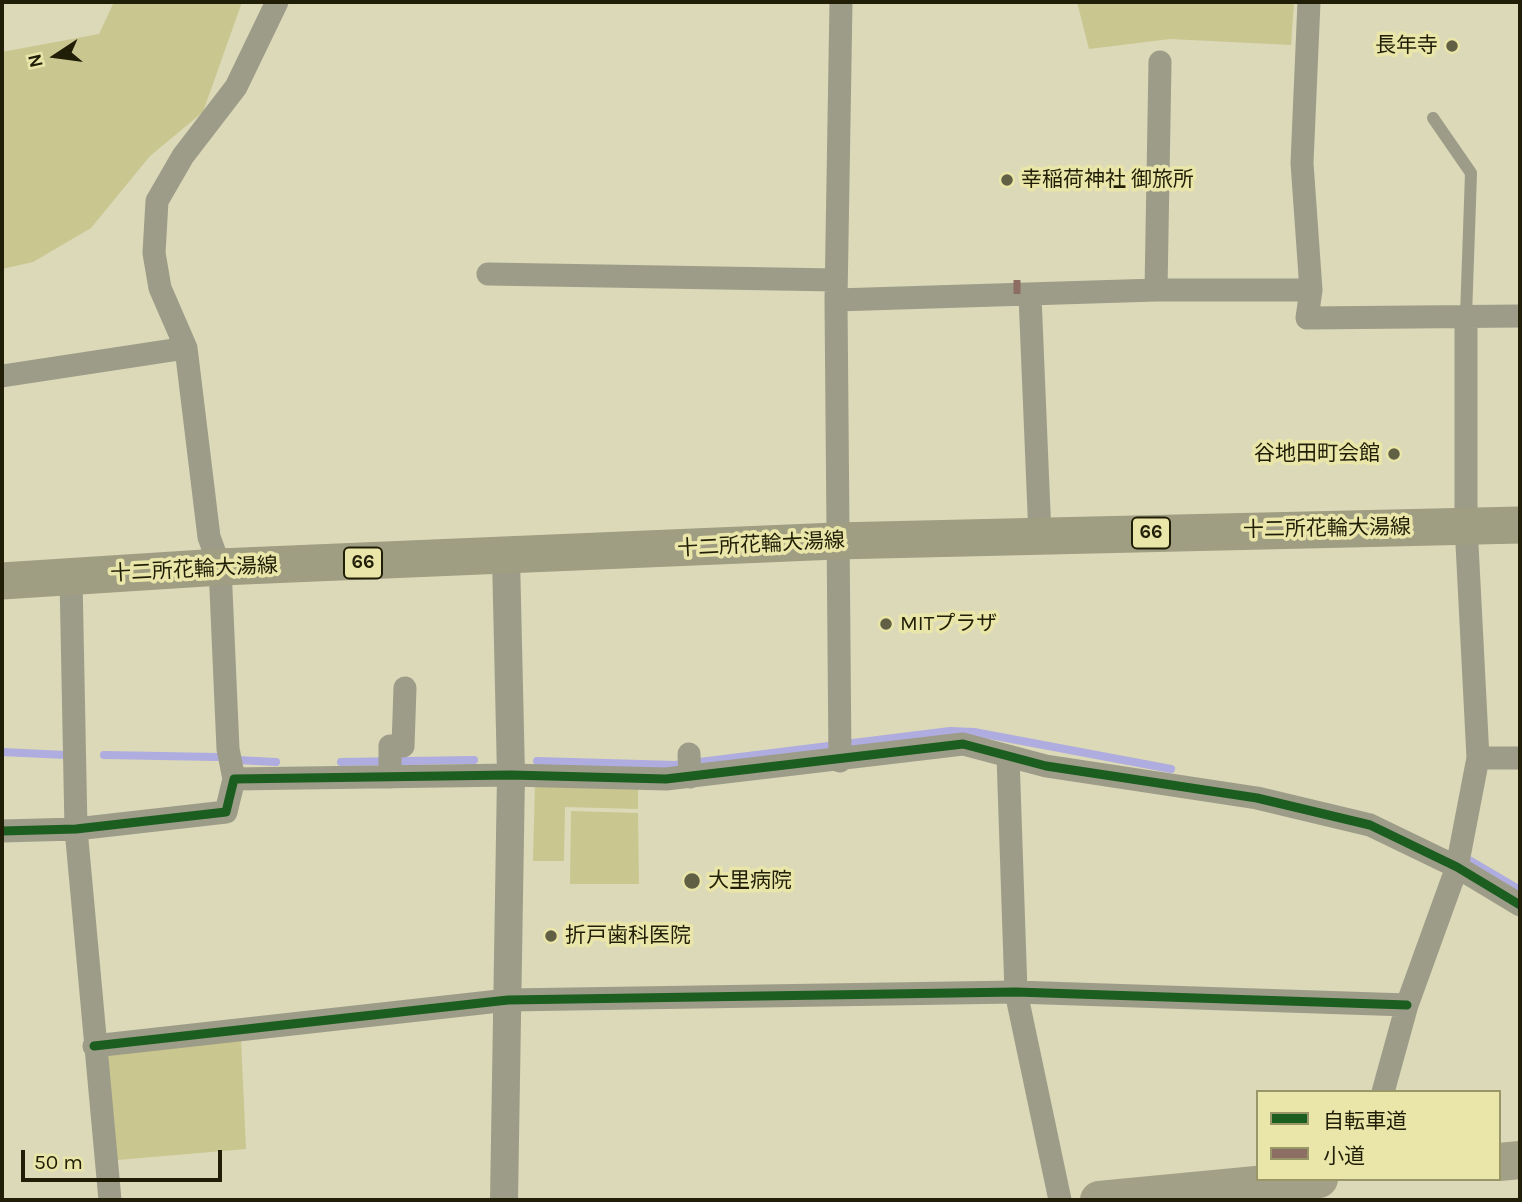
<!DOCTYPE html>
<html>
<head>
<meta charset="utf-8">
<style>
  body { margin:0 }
  #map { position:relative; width:1522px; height:1202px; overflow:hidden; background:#dbd9b8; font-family:Karla,"Noto Sans JP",sans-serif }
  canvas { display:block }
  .frame { position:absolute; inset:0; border:4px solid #201e06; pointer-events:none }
  .legend { position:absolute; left:1256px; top:1090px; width:245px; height:91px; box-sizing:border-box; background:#eae6a9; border:2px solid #999668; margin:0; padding:9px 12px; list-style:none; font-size:21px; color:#201e06 }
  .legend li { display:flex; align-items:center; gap:14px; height:35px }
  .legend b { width:35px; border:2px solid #999668 }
  .north { position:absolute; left:21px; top:21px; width:70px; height:70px; -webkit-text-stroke:5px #eae6a9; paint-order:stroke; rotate:257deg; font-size:19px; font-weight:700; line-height:28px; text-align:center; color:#201e06 }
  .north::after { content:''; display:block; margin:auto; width:24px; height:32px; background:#201e06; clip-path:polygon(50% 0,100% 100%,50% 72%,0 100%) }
  .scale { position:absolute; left:21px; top:1150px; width:201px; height:32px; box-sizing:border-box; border:4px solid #201e06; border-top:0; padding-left:9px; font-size:21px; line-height:24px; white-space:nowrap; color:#201e06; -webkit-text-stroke:5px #eae6a9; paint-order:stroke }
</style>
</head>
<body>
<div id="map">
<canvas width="1522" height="1202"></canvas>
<div class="frame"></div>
<ul class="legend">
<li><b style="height:9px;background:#1b5e20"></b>自転車道</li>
<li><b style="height:9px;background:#8d6e63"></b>小道</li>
</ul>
<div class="north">N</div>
<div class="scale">50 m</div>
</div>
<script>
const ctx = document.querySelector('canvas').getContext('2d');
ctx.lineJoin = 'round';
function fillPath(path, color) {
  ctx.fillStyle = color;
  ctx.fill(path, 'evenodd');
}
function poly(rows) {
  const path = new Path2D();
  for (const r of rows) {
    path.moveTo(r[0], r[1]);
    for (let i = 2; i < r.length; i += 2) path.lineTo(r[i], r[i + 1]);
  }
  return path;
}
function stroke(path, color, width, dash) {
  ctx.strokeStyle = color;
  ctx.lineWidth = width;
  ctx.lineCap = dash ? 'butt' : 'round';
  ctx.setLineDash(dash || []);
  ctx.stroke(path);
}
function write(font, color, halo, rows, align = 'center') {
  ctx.font = font + ' Karla,"Noto Sans JP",sans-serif';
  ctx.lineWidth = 7;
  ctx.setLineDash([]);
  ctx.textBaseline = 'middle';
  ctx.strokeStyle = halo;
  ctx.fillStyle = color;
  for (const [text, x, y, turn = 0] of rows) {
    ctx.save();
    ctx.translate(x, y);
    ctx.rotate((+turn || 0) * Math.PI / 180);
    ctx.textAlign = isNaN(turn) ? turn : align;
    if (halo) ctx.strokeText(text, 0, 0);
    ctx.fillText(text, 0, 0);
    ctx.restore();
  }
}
fillPath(poly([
  [114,2,242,2,203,112,150,156,91,228,33,262,2,269,2,52,99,34],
  [1077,2,1294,2,1291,45,1170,39,1089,49],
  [535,784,638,786,638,809,565,807,564,861,533,861],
  [571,811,638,813,639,884,570,884],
  [241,1039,246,1149,106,1161,95,1056]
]), '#c9c690');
stroke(poly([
  [2,752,66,755],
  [104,755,217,757],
  [237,760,276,762],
  [537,761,675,765,950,731,974,732,1171,769],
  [341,762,474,760],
  [1469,860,1520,890]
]), '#afacdf', 8);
stroke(poly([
  [1433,118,1471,173,1466,316]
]), '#9d9c88', 12);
stroke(poly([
  [1309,2,1302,163,1311,290],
  [488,274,836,280],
  [1156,290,1160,62],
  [1030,296,1040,536],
  [836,300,1156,290,1311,290,1307,318,1520,316],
  [2,376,186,348],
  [71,578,76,829,110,1200],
  [689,754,690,777],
  [1008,756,1016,992,1060,1200],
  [1478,758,1520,758],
  [840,761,836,300,841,2],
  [390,777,390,746,403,746,405,688],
  [234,779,228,749,220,567,209,537,186,348,160,288,154,253,157,201,183,156,236,87,277,2],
  [2,831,76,829,226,812,234,779,511,775,666,779,963,744,1046,766,1257,798,1370,825,1457,867,1520,905],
  [94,1046,508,1000,1016,992,1407,1005],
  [1383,1092,1407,1005,1457,867,1478,758,1466,525,1466,316]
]), '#9d9c88', 23);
stroke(poly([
  [504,1200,511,775,506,557]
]), '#9d9c88', 28);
stroke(poly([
  [2,581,220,567,836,541,1520,525]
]), '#9f9d82', 37);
stroke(poly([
  [1499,1162,1520,1160],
  [1099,1200,1319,1179]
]), '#a2a086', 38);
stroke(poly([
  [1017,280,1017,297]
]), '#8d6e63', 7, [14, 7]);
stroke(poly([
  [2,831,76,829,226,812,234,779,511,775,666,779,963,744,1046,766,1257,798,1370,825,1457,867,1520,905],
  [94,1046,508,1000,1016,992,1407,1005]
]), '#1b5e20', 9);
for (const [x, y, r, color] of [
  [1452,46,7,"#615f44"],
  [1007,180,7,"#615f44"],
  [1394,454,7,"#615f44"],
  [886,624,7,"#615f44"],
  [692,881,9,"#615f44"],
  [551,936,7,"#615f44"]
]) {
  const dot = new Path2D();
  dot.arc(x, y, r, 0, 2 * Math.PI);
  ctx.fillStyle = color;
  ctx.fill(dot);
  stroke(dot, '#eae6a9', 2.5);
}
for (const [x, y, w] of [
  [1151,533,38],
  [363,563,38]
]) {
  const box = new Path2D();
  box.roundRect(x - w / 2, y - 15.5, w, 31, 5);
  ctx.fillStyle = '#eae6a9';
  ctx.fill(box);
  stroke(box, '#201e06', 2);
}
write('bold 19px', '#201e06', null, [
  ["66",1151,533],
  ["66",363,563]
]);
write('21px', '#201e06', '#eae6a9', [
  ["長年寺",1438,46,"right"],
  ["幸稲荷神社 御旅所",1021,180],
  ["谷地田町会館",1380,454,"right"],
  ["MITプラザ",900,624],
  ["大里病院",708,881],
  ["折戸歯科医院",565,936]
], 'left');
write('21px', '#201e06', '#eae6a9', [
  ["十二所花輪大湯線",1327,529,-1],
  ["十二所花輪大湯線",761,545,-3],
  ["十二所花輪大湯線",194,570,-3]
]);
</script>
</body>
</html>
